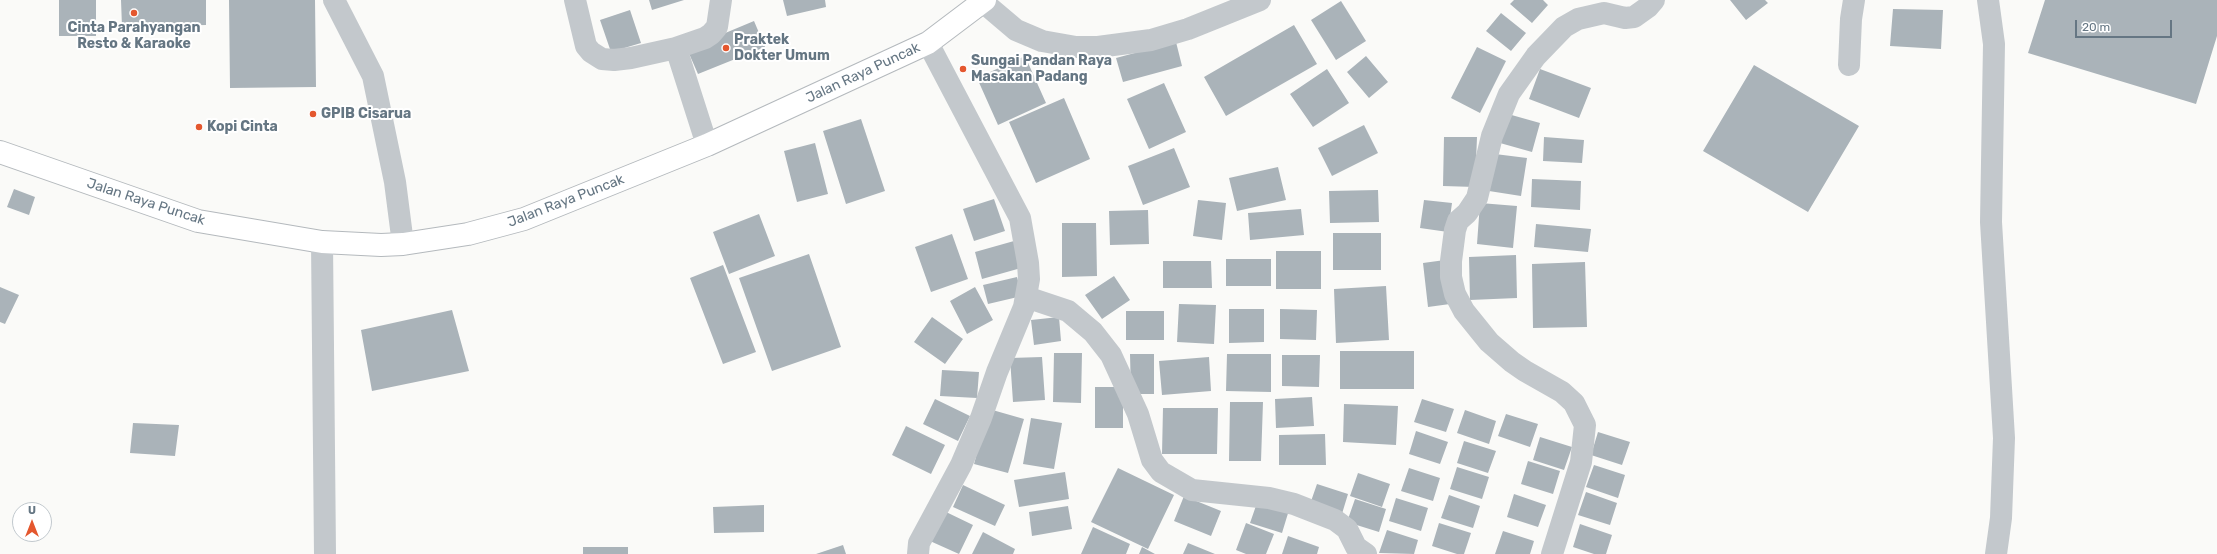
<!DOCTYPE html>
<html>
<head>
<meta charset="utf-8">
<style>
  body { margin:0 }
  #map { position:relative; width:2217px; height:554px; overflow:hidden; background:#fafaf8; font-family:Rubik,sans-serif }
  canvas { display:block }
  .north { position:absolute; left:12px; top:502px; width:40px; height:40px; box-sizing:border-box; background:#fff; border:1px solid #c1c8cd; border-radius:50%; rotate:0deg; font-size:11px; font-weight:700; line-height:16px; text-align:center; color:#657683 }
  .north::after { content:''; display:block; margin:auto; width:14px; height:18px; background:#e4572e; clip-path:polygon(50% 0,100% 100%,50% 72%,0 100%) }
  .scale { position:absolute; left:2075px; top:20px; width:97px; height:18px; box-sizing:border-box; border:2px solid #657683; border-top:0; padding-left:5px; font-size:12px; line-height:14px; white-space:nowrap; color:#657683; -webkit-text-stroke:3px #fff; paint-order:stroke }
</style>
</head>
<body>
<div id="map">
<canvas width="2217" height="554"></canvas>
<div class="north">U</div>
<div class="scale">20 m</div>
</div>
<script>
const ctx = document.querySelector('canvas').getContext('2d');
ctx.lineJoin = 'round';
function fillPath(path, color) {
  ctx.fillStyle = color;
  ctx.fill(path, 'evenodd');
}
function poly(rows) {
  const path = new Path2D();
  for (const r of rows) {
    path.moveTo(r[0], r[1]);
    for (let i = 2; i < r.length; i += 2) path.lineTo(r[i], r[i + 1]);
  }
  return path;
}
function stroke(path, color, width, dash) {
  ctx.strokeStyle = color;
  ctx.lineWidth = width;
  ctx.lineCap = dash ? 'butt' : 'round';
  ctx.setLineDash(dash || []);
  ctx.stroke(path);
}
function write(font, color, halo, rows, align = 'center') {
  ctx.font = font + ' Rubik,sans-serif';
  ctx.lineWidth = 4;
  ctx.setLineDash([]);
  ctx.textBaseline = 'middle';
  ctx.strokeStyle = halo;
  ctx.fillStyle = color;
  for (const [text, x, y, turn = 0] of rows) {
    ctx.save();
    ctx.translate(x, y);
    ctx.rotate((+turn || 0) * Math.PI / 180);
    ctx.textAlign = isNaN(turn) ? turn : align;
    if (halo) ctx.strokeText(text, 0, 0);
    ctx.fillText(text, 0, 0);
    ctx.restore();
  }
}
fillPath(poly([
  [59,0,96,0,96,36,59,36],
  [121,0,206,0,206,25,122,27],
  [229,0,315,0,316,87,230,88],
  [649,0,684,0,652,10],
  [783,0,825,0,826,7,787,16],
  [1514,0,1543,0,1548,5,1532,23,1510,4],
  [1730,0,1765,0,1768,3,1746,20],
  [2045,0,2217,0,2217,36,2196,104,2028,53],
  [1341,1,1366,41,1336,60,1311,20],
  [1893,9,1943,10,1941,49,1890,46],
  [630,10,641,43,611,52,600,20],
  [1501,13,1526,33,1511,51,1486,31],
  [754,21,765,47,698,74,687,49],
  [1294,25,1317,64,1226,116,1204,77],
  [1176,42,1182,66,1123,82,1116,58],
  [1477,47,1506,61,1480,113,1451,98],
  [1025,56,1046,103,998,125,977,78],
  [1366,56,1388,82,1369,98,1347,72],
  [1754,65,1859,126,1808,212,1703,151],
  [1327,69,1349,103,1313,127,1290,94],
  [1540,69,1591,88,1579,118,1529,99],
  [1164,83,1186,132,1149,149,1127,99],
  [1064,98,1090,159,1036,183,1009,122],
  [1508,114,1540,123,1532,152,1500,143],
  [861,119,885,191,846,204,823,131],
  [1364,125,1378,153,1332,176,1318,148],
  [1444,137,1477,137,1475,187,1443,186],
  [1544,137,1584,140,1582,163,1543,161],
  [815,143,828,194,797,202,784,151],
  [1174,148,1190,187,1143,205,1128,166],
  [1495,154,1527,158,1521,196,1489,191],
  [1278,167,1286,200,1237,211,1229,178],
  [1532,179,1581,181,1580,210,1531,207],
  [14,189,35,197,29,215,7,207],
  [1378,190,1379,222,1330,223,1329,191],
  [994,199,1005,231,974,241,963,209],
  [1198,200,1226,203,1222,240,1193,236],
  [1424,200,1452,203,1448,232,1420,228],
  [1480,203,1517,206,1513,248,1477,244],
  [1301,209,1304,235,1250,240,1248,213],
  [1148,210,1149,244,1110,245,1109,211],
  [759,214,775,256,729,274,713,232],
  [1062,223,1096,223,1097,276,1062,277],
  [1536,224,1591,229,1588,252,1534,247],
  [1333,233,1381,233,1381,270,1333,270],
  [952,234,968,279,931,292,915,247],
  [1014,241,1021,268,982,279,975,252],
  [1276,251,1321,251,1321,289,1276,289],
  [809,254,841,347,772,371,739,278],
  [1516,255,1517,298,1470,300,1469,257],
  [1226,259,1271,259,1271,286,1226,286],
  [1445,260,1450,304,1428,307,1423,263],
  [1163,261,1211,261,1212,288,1163,288],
  [1585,262,1587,327,1533,328,1532,264],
  [723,265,756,352,723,364,690,278],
  [1114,276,1130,300,1102,319,1085,295],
  [1017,277,1022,296,988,304,983,285],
  [1386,286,1389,340,1336,343,1334,289],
  [0,287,19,295,5,324,0,322],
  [975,287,993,320,967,334,950,301],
  [1179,304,1216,305,1214,344,1177,342],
  [1229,309,1264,309,1264,342,1229,343],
  [1280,309,1317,310,1316,340,1280,339],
  [452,310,469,371,372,391,361,330],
  [1126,311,1164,311,1164,340,1126,340],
  [932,317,963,339,945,364,914,342],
  [1059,317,1061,341,1034,345,1031,320],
  [1340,351,1414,351,1414,389,1340,389],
  [1054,353,1082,353,1081,403,1053,402],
  [1130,354,1154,354,1154,394,1131,394],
  [1227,354,1271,354,1271,392,1226,391],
  [1282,355,1320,355,1319,387,1282,386],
  [1042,357,1045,400,1013,402,1010,358],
  [1209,357,1211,391,1162,395,1159,361],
  [942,370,979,372,977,398,940,396],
  [1095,387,1123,387,1123,428,1095,428],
  [1312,397,1314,426,1276,428,1275,399],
  [935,399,970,416,958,441,923,424],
  [1422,399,1454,409,1446,432,1414,422],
  [1230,402,1263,402,1261,461,1229,461],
  [1344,404,1398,406,1396,445,1343,442],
  [1163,408,1218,408,1217,454,1162,454],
  [989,409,1024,419,1008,473,974,464],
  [1465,410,1496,421,1489,444,1457,433],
  [1506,414,1538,424,1530,447,1498,436],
  [1031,418,1062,423,1054,469,1023,464],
  [133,423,179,425,175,456,130,453],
  [906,426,945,445,931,474,892,455],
  [1416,431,1448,442,1440,464,1409,454],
  [1598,432,1630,442,1622,465,1591,455],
  [1325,434,1326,465,1279,465,1279,435],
  [1540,437,1572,447,1564,470,1533,460],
  [1464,441,1496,451,1488,473,1457,463],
  [1528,461,1560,471,1553,494,1521,484],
  [1594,465,1625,475,1618,498,1586,487],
  [1457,467,1489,477,1482,499,1450,489],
  [1118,468,1174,495,1148,549,1091,522],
  [1409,468,1440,478,1433,501,1401,491],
  [1065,472,1069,499,1019,507,1014,480],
  [1358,473,1390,484,1382,507,1350,496],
  [1317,484,1348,494,1341,517,1309,507],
  [963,485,1005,505,995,526,953,507],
  [1586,492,1617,503,1610,525,1578,515],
  [1514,494,1546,505,1538,527,1507,517],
  [1449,495,1480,506,1473,528,1441,518],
  [1184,496,1221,511,1211,536,1174,521],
  [1396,498,1428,508,1421,531,1389,521],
  [1355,499,1386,509,1379,532,1347,522],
  [1258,500,1289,510,1282,533,1250,523],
  [764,505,764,532,714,533,713,507],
  [1068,506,1072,529,1032,536,1029,512],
  [944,511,973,525,959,554,930,541],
  [1246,523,1274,534,1266,554,1246,554,1236,550],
  [1439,523,1471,533,1464,554,1457,554,1432,546],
  [1580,524,1612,535,1606,554,1594,554,1573,547],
  [1093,527,1130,544,1126,554,1081,554],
  [1387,530,1418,540,1414,554,1379,553],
  [1503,531,1534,541,1530,554,1495,554],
  [983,532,1015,549,1013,554,972,554],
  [1288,536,1319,547,1317,554,1282,554],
  [1188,543,1215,554,1183,554],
  [843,545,846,554,816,554],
  [583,547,628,547,628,554,583,554],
  [1142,547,1155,554,1139,554]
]), '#aab3b9');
const highway = poly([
  [0,152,198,221,322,242,381,245,403,244,468,234,524,219,707,145,928,43,985,0]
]);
stroke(highway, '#b4b9bd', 24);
stroke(poly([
  [334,0,373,76,395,182,403,244],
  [575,0,586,46,591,52,602,59,614,60,631,58,676,48,707,145],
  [1988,0,1994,44,1991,222,2004,438,2001,518,1996,554],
  [983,2,1016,30,1042,41,1076,47,1098,47,1151,40,1188,29,1260,0],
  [676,48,705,38,711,34,717,27,721,0],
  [1849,65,1851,19,1854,0],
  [322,242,325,554],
  [1026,297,1068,311,1093,332,1111,355,1138,414,1152,460,1161,472,1192,490,1269,498,1294,504,1335,520,1347,529,1356,547,1366,554],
  [918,554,919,543,961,465,981,418,997,372,1024,307,1029,279,1028,263,1020,218,928,43],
  [1552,554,1581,462,1585,425,1574,403,1562,392,1525,371,1512,362,1489,342,1464,311,1455,294,1451,277,1451,261,1455,230,1458,221,1467,213,1477,198,1492,136,1509,94,1536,56,1564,27,1578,19,1604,13,1625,18,1634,17,1648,7,1654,0]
]), '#c3c8cc', 22);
stroke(highway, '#fff', 22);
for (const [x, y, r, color] of [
  [134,13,4,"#e4572e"],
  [726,48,4,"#e4572e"],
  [963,69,4,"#e4572e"],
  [313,114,4,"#e4572e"],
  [199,127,4,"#e4572e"]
]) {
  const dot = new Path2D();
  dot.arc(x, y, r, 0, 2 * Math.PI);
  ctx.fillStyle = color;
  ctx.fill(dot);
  stroke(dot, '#fff', 1.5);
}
write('bold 14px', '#657683', '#fff', [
  ["Cinta Parahyangan",134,28,"center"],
  ["Resto & Karaoke",134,44,"center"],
  ["Praktek",734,40],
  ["Dokter Umum",734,56],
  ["Sungai Pandan Raya",971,61],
  ["Masakan Padang",971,77],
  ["GPIB Cisarua",321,114],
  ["Kopi Cinta",207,127]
], 'left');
write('14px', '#657683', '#fff', [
  ["Jalan Raya Puncak",863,73,-25],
  ["Jalan Raya Puncak",566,201,-21],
  ["Jalan Raya Puncak",146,202,18]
]);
</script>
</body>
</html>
